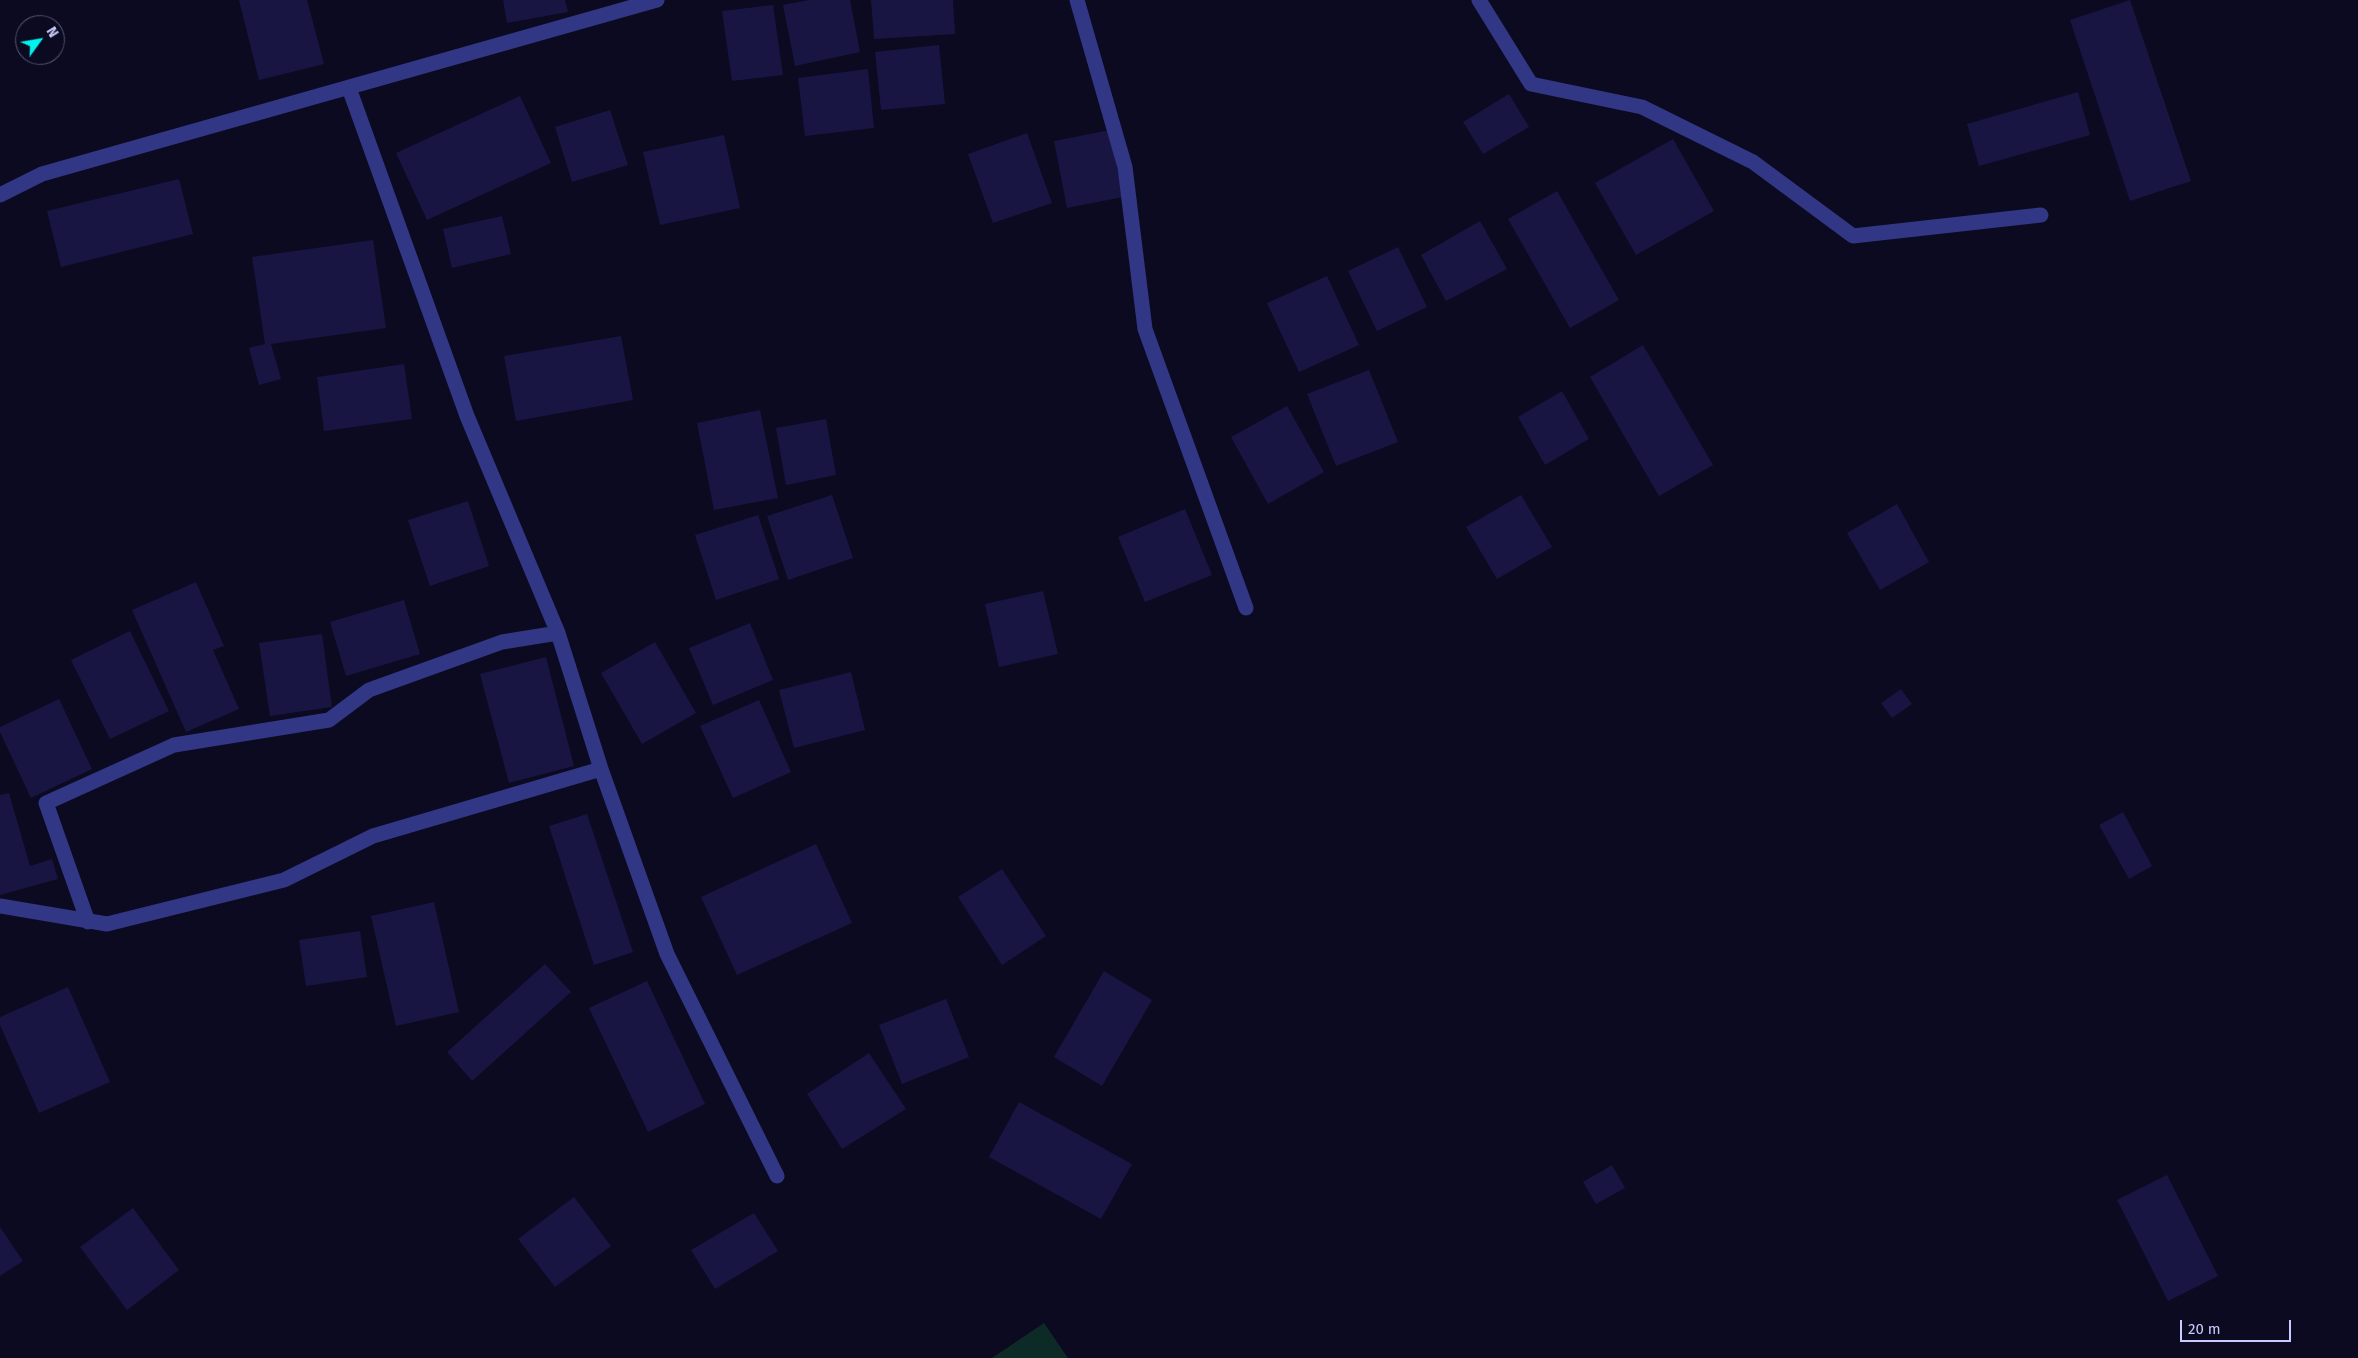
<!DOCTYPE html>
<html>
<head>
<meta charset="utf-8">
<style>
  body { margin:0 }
  #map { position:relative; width:2358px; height:1358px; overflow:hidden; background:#0b0a20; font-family:"Fira Sans",sans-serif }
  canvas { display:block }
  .north { position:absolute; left:15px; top:15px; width:50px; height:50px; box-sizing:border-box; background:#0b0a20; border:1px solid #575779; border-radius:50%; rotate:58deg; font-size:14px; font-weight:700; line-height:20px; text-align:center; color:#c9caff }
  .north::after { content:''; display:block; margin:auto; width:18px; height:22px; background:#00f4ef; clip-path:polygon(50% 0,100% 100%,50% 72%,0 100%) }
  .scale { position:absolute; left:2180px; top:1320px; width:111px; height:22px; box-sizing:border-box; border:2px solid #c9caff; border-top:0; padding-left:6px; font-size:15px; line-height:18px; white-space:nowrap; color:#c9caff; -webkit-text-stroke:4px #0b0a20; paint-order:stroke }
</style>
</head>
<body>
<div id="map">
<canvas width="2358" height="1358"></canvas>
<div class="north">N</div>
<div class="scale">20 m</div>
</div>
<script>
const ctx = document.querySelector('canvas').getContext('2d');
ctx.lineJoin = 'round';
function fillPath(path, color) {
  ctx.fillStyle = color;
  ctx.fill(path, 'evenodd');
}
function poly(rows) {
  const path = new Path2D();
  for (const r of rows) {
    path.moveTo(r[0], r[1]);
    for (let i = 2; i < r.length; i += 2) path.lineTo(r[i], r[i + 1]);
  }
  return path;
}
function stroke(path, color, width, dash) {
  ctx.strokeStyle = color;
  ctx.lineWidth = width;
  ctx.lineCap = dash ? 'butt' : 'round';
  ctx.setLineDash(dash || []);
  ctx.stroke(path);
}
fillPath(poly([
  [1044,1323,1068,1358,992,1358]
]), '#0d2b26');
fillPath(poly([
  [239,0,307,0,324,64,259,80],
  [503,0,565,0,568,12,507,23],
  [809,0,850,0,860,52,795,66,783,5],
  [871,0,953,0,955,34,874,39],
  [2130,0,2191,181,2130,201,2070,20],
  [773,5,783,75,732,81,722,11],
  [939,45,945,104,881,110,875,52],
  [868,69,874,128,805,136,798,78],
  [2078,92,2090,135,1979,166,1967,124],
  [1509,94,1529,127,1483,154,1463,122],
  [520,96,551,163,427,220,396,153],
  [610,110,628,165,572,182,555,127],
  [1110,130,1123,197,1067,208,1054,141],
  [1027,133,1052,203,993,223,968,154],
  [724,135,740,208,660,225,643,152],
  [1673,139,1714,211,1636,255,1595,183],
  [179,179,193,234,61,267,47,211],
  [1557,191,1619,300,1570,328,1508,219],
  [502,216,511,254,452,268,443,229],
  [1480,221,1507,269,1446,301,1421,255],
  [373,240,386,328,271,344,281,379,259,385,249,348,265,344,252,257],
  [1398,247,1427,307,1377,331,1348,271],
  [1327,276,1359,345,1299,372,1267,303],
  [621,336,633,400,516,421,504,356],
  [1643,345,1713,465,1659,496,1590,377],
  [404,364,412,419,324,431,317,377],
  [1369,370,1398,442,1336,466,1307,394],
  [1562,391,1589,439,1545,465,1518,417],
  [1287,406,1324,472,1268,504,1231,437],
  [760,410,778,498,714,510,697,423],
  [826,419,836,475,786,485,776,428],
  [832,495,853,558,788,580,767,516],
  [1521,495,1552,547,1497,579,1466,527],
  [468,501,489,566,430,586,408,520],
  [1897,504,1929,562,1880,590,1847,533],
  [1185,509,1212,575,1145,602,1118,537],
  [758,515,779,579,716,600,695,535],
  [196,582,224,646,213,650,239,709,186,732,132,610],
  [1043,591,1058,654,999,667,985,604],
  [404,600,420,654,346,676,330,622],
  [750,623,773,680,713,705,689,648],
  [130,631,169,711,110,739,71,660],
  [322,634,332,707,270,716,259,643],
  [655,642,696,713,642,744,601,673],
  [546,657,574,766,509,783,480,674],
  [851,672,865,730,794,748,779,690],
  [1901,689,1912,704,1892,718,1881,703],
  [59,699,92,769,31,798,0,732,0,727],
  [759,700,791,772,733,798,700,726],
  [9,793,30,866,52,859,58,879,0,895,0,795],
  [2123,812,2152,866,2129,879,2099,825],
  [587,814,633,952,594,965,549,826],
  [816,844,852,923,737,975,701,897],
  [1002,869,1046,936,1002,965,958,897],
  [434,902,459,1012,396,1026,371,916],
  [360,931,367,977,306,986,299,940],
  [545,964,571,992,472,1081,447,1052],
  [1104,971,1152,1000,1102,1086,1054,1057],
  [647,981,705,1104,648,1132,589,1008],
  [68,987,110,1082,39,1113,0,1025,0,1017],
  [946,999,969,1057,902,1084,879,1025],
  [869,1053,906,1109,842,1149,807,1094],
  [1019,1102,1132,1164,1101,1219,989,1157],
  [1612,1165,1625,1188,1596,1204,1583,1182],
  [2167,1175,2218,1276,2168,1301,2117,1200],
  [574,1197,611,1246,555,1287,518,1239],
  [133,1208,179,1270,127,1310,80,1247],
  [754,1213,778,1251,715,1289,691,1250],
  [0,1227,23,1261,0,1276]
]), '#181543');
stroke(poly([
  [1077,0,1125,167,1145,329,1246,608],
  [1479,0,1531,84,1642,107,1753,162,1853,236,2041,215],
  [349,88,467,416,558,633,601,769,667,954,777,1176],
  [0,195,42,174,657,0],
  [0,906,107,924,284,880,373,836,601,769],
  [88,922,46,803,174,745,329,720,369,690,502,642,558,633]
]), '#313784', 15);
</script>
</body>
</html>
